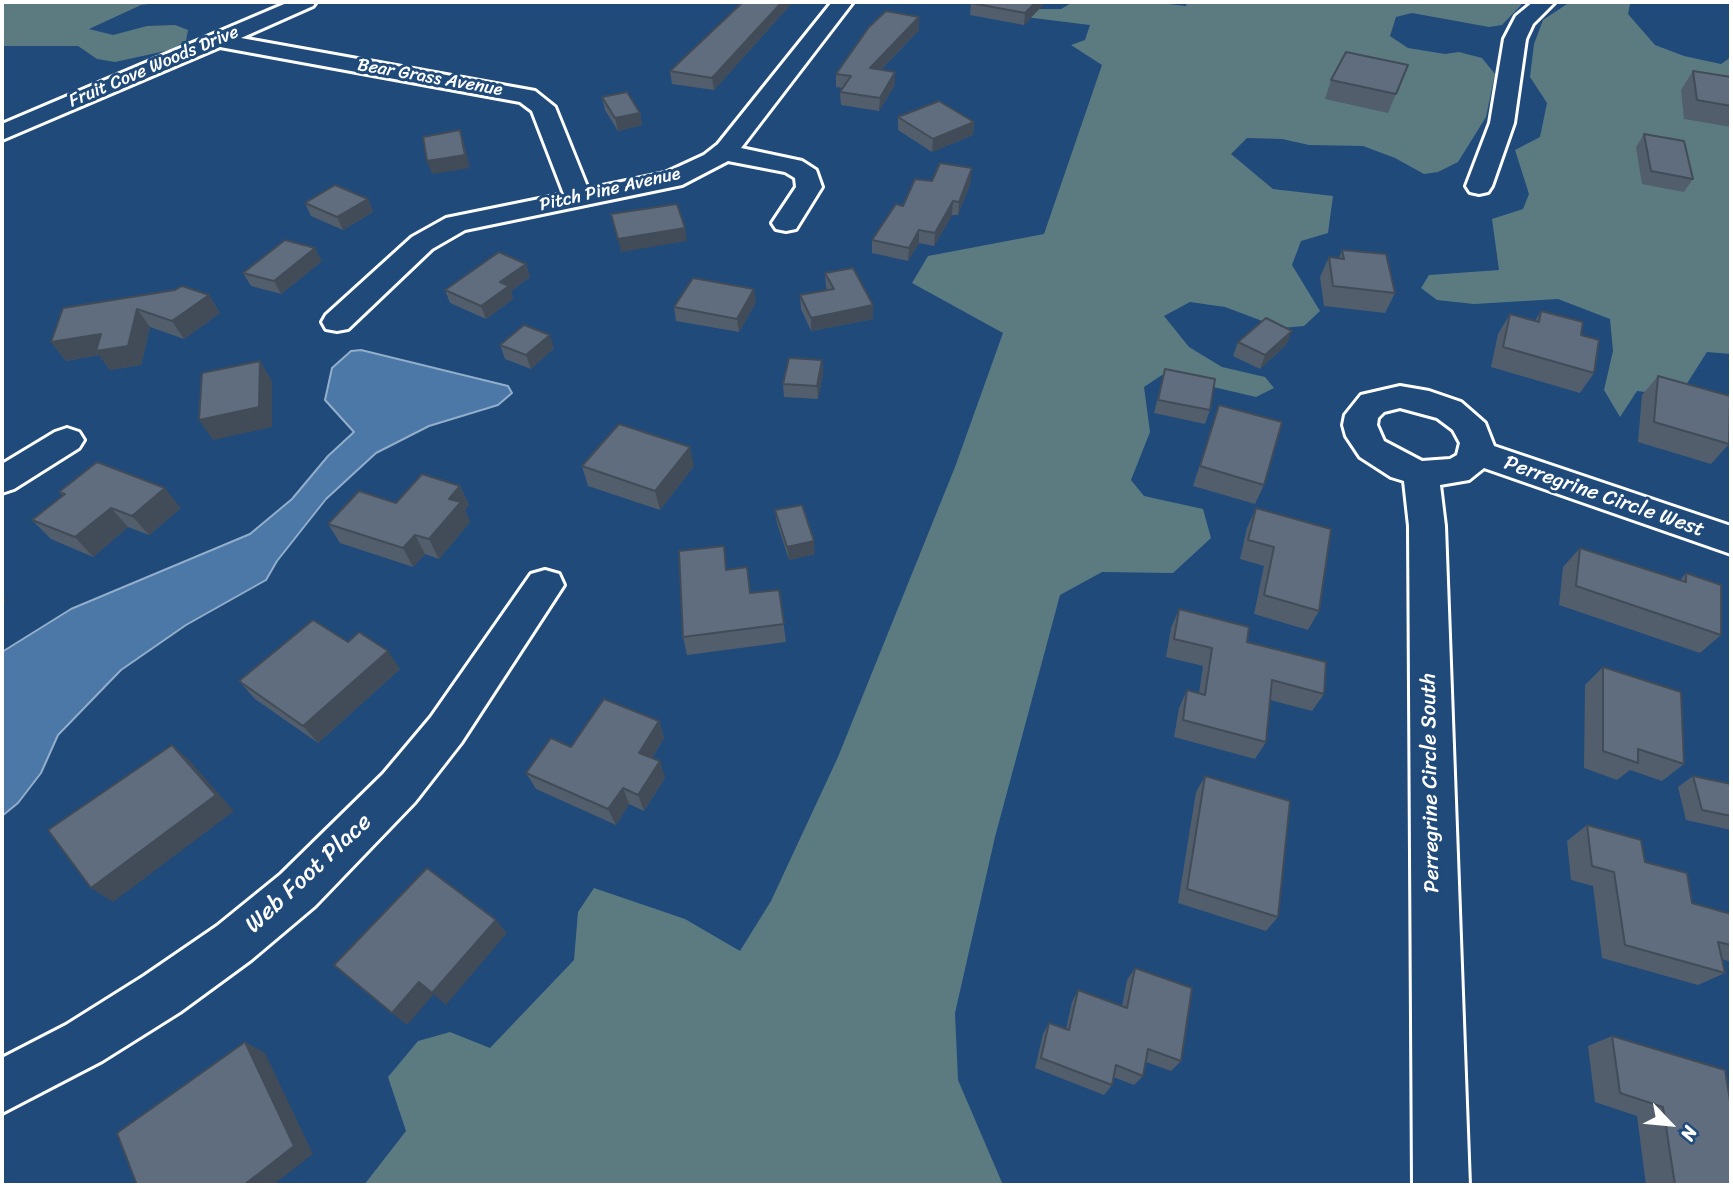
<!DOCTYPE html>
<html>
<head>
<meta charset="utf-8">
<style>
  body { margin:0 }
  #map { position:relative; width:1733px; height:1187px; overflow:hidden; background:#1f4a7a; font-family:Sriracha,sans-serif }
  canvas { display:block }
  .frame { position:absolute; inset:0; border:4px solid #fff; pointer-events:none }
  .north { position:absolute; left:1635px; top:1089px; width:70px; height:70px; -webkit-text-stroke:5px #1f4a7a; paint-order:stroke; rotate:116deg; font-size:19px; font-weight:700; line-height:28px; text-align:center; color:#fff }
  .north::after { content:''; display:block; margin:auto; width:24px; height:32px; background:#fff; clip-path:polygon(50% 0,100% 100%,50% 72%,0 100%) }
</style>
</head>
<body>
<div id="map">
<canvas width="1733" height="1187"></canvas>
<div class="frame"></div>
<div class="north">N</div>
</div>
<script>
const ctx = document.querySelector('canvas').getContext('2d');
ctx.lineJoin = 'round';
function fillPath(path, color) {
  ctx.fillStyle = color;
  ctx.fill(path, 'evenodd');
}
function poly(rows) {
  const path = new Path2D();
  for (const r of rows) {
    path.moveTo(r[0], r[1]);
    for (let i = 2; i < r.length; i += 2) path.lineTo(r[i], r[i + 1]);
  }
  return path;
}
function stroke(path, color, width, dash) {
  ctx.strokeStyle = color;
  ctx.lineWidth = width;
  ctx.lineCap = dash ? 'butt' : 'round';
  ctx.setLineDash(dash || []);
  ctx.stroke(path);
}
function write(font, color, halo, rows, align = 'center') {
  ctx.font = font + ' Sriracha,sans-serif';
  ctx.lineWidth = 6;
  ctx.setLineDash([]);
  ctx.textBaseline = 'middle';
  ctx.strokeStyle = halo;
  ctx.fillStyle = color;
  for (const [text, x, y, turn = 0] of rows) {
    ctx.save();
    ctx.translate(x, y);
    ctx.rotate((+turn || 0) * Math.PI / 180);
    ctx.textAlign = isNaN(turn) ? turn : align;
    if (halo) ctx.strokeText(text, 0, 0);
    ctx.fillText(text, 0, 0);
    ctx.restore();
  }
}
fillPath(poly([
  [2,2,163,2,141,5,89,29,113,35,147,26,175,25,188,30,186,41,170,50,115,62,97,59,78,46,2,46],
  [1073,2,1152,2,1186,6,1187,2,1524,2,1502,25,1489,27,1412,13,1396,17,1390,36,1408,48,1445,54,1459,52,1482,58,1495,74,1486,117,1458,162,1438,172,1424,174,1395,158,1363,146,1309,145,1282,139,1247,138,1231,154,1273,189,1333,196,1328,233,1301,241,1292,265,1320,311,1304,326,1281,328,1225,307,1190,302,1164,316,1189,347,1222,367,1265,377,1274,388,1256,397,1162,375,1144,387,1150,432,1131,480,1144,496,1203,509,1211,538,1173,573,1102,572,1060,595,995,837,955,1013,958,1080,1003,1185,364,1185,406,1131,388,1077,418,1041,450,1032,490,1048,574,960,578,912,594,888,685,919,740,951,771,901,838,757,955,467,1003,333,912,283,928,256,1044,234,1102,65,1071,45,1085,40,1090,25,1025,17,1035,9,1061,9],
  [1570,2,1665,2,1630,4,1628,14,1655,45,1684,56,1721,64,1731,57,1731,354,1707,352,1679,396,1637,391,1620,417,1604,390,1613,351,1610,319,1558,299,1474,304,1437,300,1421,288,1429,275,1499,270,1492,219,1523,209,1529,194,1515,150,1540,137,1547,103,1530,77,1534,44,1543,20]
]), '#5c7b80');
const water = poly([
  [361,350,508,386,512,393,498,405,429,426,376,453,326,499,277,561,266,580,186,625,121,670,58,735,41,773,18,803,2,816,2,652,71,609,250,534,292,499,328,456,354,432,325,400,332,368,351,351,361,350]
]);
fillPath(water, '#4b78a6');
stroke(water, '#93aeca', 2);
const minor = poly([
  [289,2,316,2,313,6,241,38,535,91,555,107,588,189,665,173,704,155,718,144,832,2,853,2,741,148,802,161,816,170,822,187,796,229,786,231,776,229,772,223,796,187,795,178,785,172,728,161,682,185,465,230,432,249,348,329,337,331,326,329,322,322,326,315,412,237,446,218,564,194,532,111,520,102,220,47,2,140,2,124,289,2],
  [1533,2,1555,2,1533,24,1526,39,1514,123,1492,186,1488,192,1479,194,1470,192,1466,186,1490,123,1504,39,1516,16,1533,2],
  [1400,386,1429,391,1461,402,1485,423,1494,446,1731,526,1731,554,1484,468,1469,480,1440,485,1445,526,1469,1185,1413,1185,1409,526,1404,481,1391,477,1360,457,1346,436,1343,425,1345,415,1361,395,1400,386],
  [1400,408,1437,418,1453,430,1460,443,1457,455,1450,459,1422,461,1384,441,1377,425,1378,418,1384,412,1400,408],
  [67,428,79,432,84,440,79,448,14,489,2,493,2,464,55,432,67,428],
  [545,570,559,574,564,585,461,743,415,802,315,906,251,960,180,1012,102,1061,2,1113,2,1058,66,1025,144,976,217,926,281,874,383,774,431,717,531,574,545,570]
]);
stroke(minor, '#fff', 6);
fillPath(minor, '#1f4a7a');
fillPath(poly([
  [738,2,793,2,714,90,672,84,670,71,739,6],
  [1046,2,1024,25,970,15,971,3],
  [919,30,881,70,895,72,895,85,879,111,841,105,840,92,843,88,836,87,836,74],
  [1408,65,1388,113,1325,99,1331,80],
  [1693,71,1731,77,1731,127,1684,119,1681,90],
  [602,97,640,113,642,125,618,131,605,110],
  [898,117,974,122,973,135,932,152,898,130],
  [1644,134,1693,179,1684,192,1642,184,1636,147],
  [932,181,971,181,958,215,952,215,934,246,919,243,908,261,872,253,872,240,903,206],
  [368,199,373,212,343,230,311,216,305,203],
  [1342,250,1395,293,1385,313,1324,306,1320,277,1329,257,1339,258],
  [322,261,281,294,251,286,243,273],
  [526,264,530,277,511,291,513,299,486,319,450,303,445,290],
  [825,273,873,319,811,331,801,309,800,295,827,290,826,287],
  [209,295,220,313,184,339,150,327,141,365,110,370,99,355,66,361,51,342,63,308],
  [756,302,739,332,676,321,674,307],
  [1541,311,1581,335,1594,373,1580,393,1491,367,1498,334,1510,314,1535,321],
  [1238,342,1287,344,1260,369,1233,356],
  [500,345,554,348,531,369,505,359],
  [822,360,823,374,818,399,784,397,783,384],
  [1165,369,1210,410,1205,424,1154,413],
  [1658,376,1729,444,1711,464,1638,442,1642,395],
  [1219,405,1264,485,1255,504,1193,486],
  [582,466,694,466,660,510,588,486],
  [460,486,469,505,465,510,470,522,439,559,425,554,413,567,340,543,328,524,396,503],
  [59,492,181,508,149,535,128,527,93,557,51,539,32,520,63,496],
  [1256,508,1319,611,1308,630,1254,614,1264,566,1240,559,1247,528],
  [775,510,815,554,789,560,777,523],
  [1580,548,1680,580,1686,573,1721,635,1700,653,1559,605,1563,567],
  [728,570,751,593,779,590,786,642,687,655,683,637],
  [1179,609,1247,642,1324,694,1312,711,1270,700,1266,742,1255,759,1174,737,1179,708,1187,690,1199,693,1203,666,1166,657,1171,628],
  [348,642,400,669,318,743,255,699,239,681],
  [1603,667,1684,764,1662,781,1630,770,1617,780,1584,768,1585,685],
  [659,721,664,738,652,758,665,778,644,811,629,804,616,825,536,789,526,773,571,747],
  [1205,776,1278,917,1266,931,1178,903,1196,792],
  [1693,776,1731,784,1731,830,1686,820,1678,787],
  [1587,825,1645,862,1692,903,1731,914,1731,962,1722,959,1725,973,1698,985,1602,958,1593,886,1571,880,1567,841],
  [1135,968,1181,1061,1171,1071,1146,1062,1143,1076,1134,1085,1113,1077,1112,1085,1104,1095,1035,1068,1043,1034,1049,1023,1066,1029,1072,1002,1078,990,1122,1006,1127,980],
  [1612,1036,1731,1185,1646,1185,1637,1116,1595,1102,1588,1046]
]), '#525e6c');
fillPath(poly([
  [782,2,793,2,714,90,712,78],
  [1036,2,1046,2,1024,25,1025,13],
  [919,17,919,30,870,81,870,68],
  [895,72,895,85,879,111,880,98],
  [640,113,642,125,618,131,615,118],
  [974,122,973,135,932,152,933,139],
  [460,130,464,143,470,168,432,174,427,161],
  [972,168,971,181,958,215,959,202],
  [368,199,373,212,343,230,337,217],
  [953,201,952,215,934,246,935,233],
  [685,228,687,241,621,252,618,239],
  [919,230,919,243,908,261,909,248],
  [315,248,322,261,281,294,274,281],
  [526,264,530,277,511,291,513,299,486,319,481,306,500,282],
  [754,289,756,302,739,332,737,319],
  [209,295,220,313,184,339,172,321],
  [873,305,873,319,811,331,811,318],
  [137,309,150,327,141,365,110,370,99,355,66,361,51,342],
  [1292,331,1287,344,1260,369,1265,355],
  [550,335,554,348,531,369,526,355],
  [822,360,823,374,818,399,817,386],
  [260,361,272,381,272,427,213,440,199,420],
  [690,447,694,466,660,510,655,491],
  [460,486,469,505,465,510,470,522,439,559,429,539,449,499],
  [165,488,181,508,149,535,132,516],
  [111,508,128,527,93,557,75,537],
  [415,535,425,554,413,567,403,548],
  [814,541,815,554,789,560,787,547],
  [2,597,6,601,2,604],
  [388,651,400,669,318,743,303,726],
  [659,721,664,738,645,769,639,753],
  [172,745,190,761,234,811,113,902,91,888],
  [660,761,665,778,644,811,638,795],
  [623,788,629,804,616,825,608,809],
  [496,920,507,933,446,1005,432,993],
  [419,982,433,995,407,1025,392,1013],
  [245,1042,265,1053,313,1154,273,1185,244,1185]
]), '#424c58');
const building = poly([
  [743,2,782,2,712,78,670,71,743,2],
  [972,2,1036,2,1025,13,971,3,972,2],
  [886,11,919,17,870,68,895,72,880,98,840,92,851,76,836,74,869,27,886,11],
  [1346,52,1408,65,1396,94,1331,80,1346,52],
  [1693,71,1731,77,1731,106,1697,100,1693,71],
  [627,92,640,113,615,118,602,97,627,92],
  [939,101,974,122,933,139,898,117,939,101],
  [460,130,465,155,427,161,423,137,460,130],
  [1644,134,1684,141,1693,179,1651,171,1644,134],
  [940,163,972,168,959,202,953,201,935,233,919,230,909,248,872,240,896,204,903,206,915,179,932,181,940,163],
  [335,185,368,199,337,217,305,203,335,185],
  [677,204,685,228,618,239,611,214,677,204],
  [285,240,315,248,274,281,243,273,285,240],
  [1342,250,1386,254,1395,293,1333,286,1329,257,1344,259,1342,250],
  [499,252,526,264,500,282,509,286,481,306,445,290,499,252],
  [853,268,873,305,811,318,800,295,834,289,825,273,853,268],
  [693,278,754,289,737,319,674,307,693,278],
  [182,286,209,295,172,321,137,309,128,346,96,351,101,334,51,342,63,308,175,290,182,286],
  [1541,311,1583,322,1581,335,1599,340,1594,373,1503,347,1510,314,1539,322,1541,311],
  [1266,318,1292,331,1265,355,1238,342,1266,318],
  [524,325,550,335,526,355,500,345,524,325],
  [789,358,822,360,817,386,783,384,789,358],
  [260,361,259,407,199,420,202,373,260,361],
  [1165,369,1215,379,1210,410,1158,400,1165,369],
  [1658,376,1730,396,1729,444,1654,422,1658,376],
  [1219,405,1282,422,1264,485,1200,466,1219,405],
  [619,424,690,447,655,491,582,466,619,424],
  [97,462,165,488,132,516,111,508,75,537,32,520,65,494,59,492,97,462],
  [422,474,460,486,449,499,461,502,429,539,415,535,403,548,328,524,359,491,396,503,422,474],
  [802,505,814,541,787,547,775,510,802,505],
  [1256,508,1331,529,1319,611,1264,595,1274,547,1248,540,1256,508],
  [724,546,726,570,747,567,750,593,779,590,784,624,683,637,679,551,724,546],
  [1580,548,1686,582,1686,573,1721,585,1721,635,1576,586,1580,548],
  [1179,609,1249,627,1247,642,1326,662,1324,694,1272,680,1266,742,1183,720,1187,690,1205,695,1212,648,1174,639,1179,609],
  [313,620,348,642,359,632,388,651,303,726,239,681,313,620],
  [1603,667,1681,692,1684,764,1638,749,1638,763,1603,751,1603,667],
  [604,699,659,721,639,753,660,761,638,795,623,788,608,809,526,773,551,738,571,747,604,699],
  [172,745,216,795,91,888,48,830,172,745],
  [1205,776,1290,801,1278,917,1187,889,1205,776],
  [1693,776,1731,784,1731,816,1702,810,1693,776],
  [1587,825,1641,840,1645,862,1687,873,1692,903,1731,914,1731,945,1718,942,1725,973,1625,945,1614,872,1592,866,1587,825],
  [427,868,496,920,432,993,419,982,392,1013,334,965,427,868],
  [1135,968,1192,988,1181,1061,1148,1049,1143,1076,1116,1065,1112,1085,1041,1058,1049,1023,1069,1030,1078,990,1127,1008,1135,968],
  [1612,1036,1725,1070,1731,1107,1731,1185,1675,1185,1663,1107,1620,1093,1612,1036],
  [245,1042,294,1146,244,1185,137,1185,117,1133,245,1042]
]);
fillPath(building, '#5f6d7e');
stroke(building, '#424c58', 2);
write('18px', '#fff', '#1f4a7a', [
  ["Fruit Cove Woods Drive",154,67,-23],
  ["Bear Grass Avenue",430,78,10],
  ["Pitch Pine Avenue",610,190,-13]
]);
write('21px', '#fff', '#1f4a7a', [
  ["Perregrine Circle West",1604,497,19],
  ["Perregrine Circle South",1431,783,-91]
]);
write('24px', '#fff', '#1f4a7a', [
  ["Web Foot Place",309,874,-43]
]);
</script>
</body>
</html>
